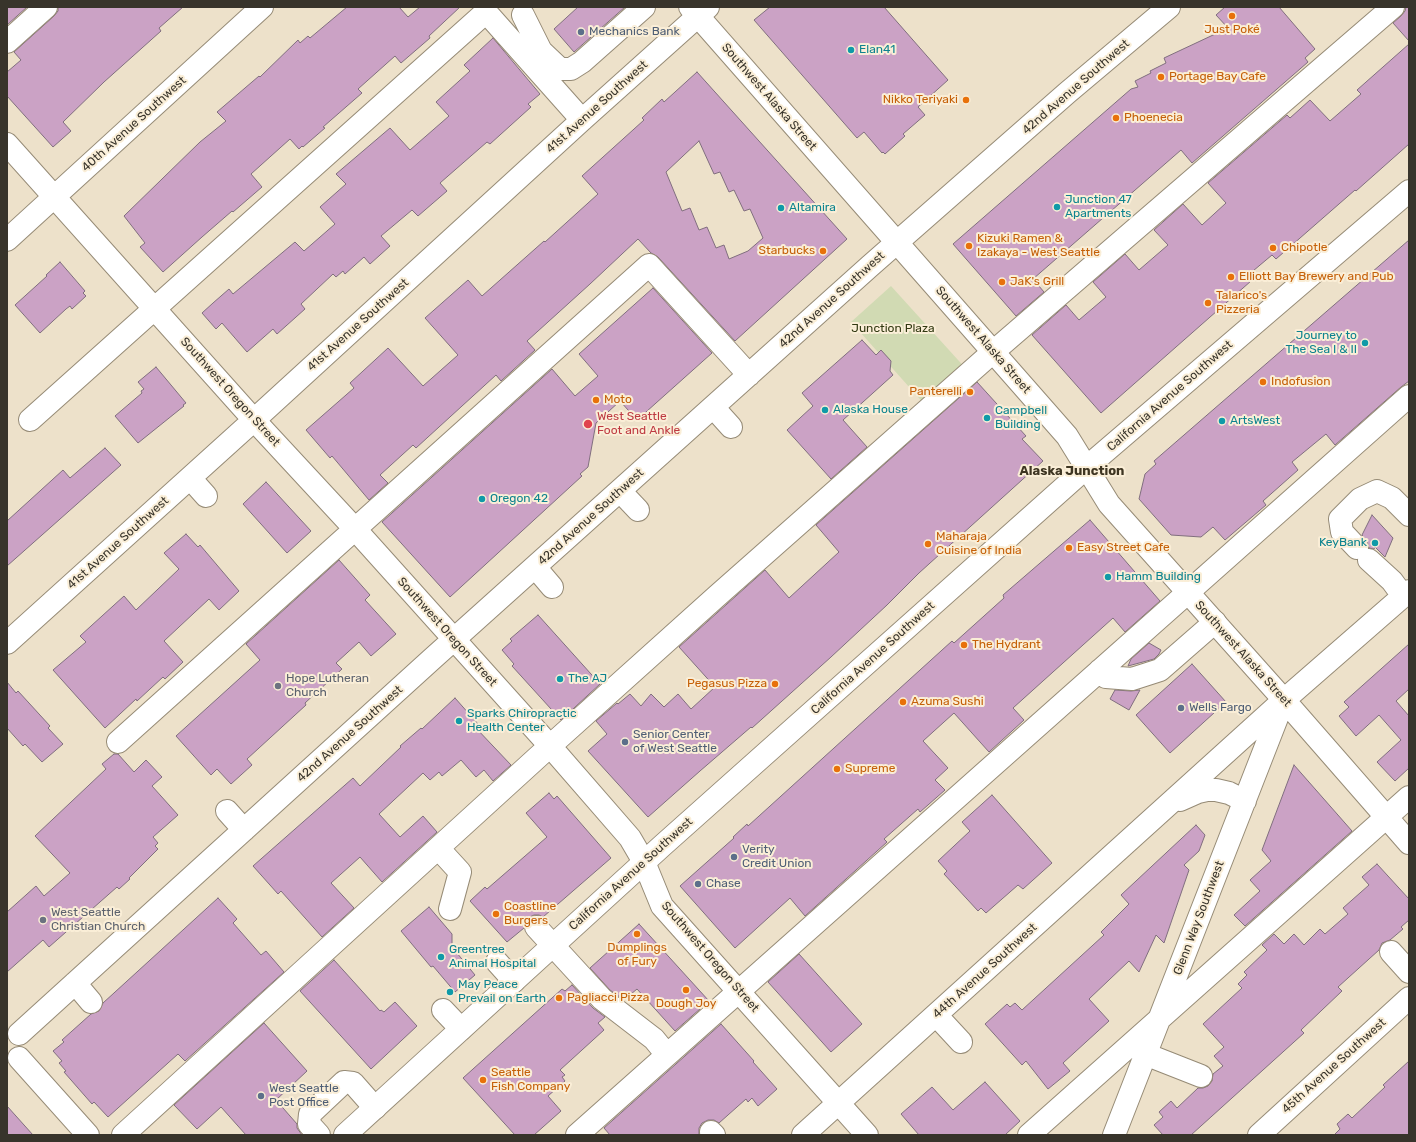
<!DOCTYPE html>
<html>
<head>
<meta charset="utf-8">
<style>
  body { margin:0 }
  #map { position:relative; width:1416px; height:1142px; overflow:hidden; background:#ede1ca; font-family:Rubik,sans-serif }
  canvas { display:block }
  .frame { position:absolute; inset:0; border:8px solid #38342b; pointer-events:none }
</style>
</head>
<body>
<div id="map">
<canvas width="1416" height="1142"></canvas>
<div class="frame"></div>
</div>
<script>
const ctx = document.querySelector('canvas').getContext('2d');
ctx.lineJoin = 'round';
function fillPath(path, color) {
  ctx.fillStyle = color;
  ctx.fill(path, 'evenodd');
}
function poly(rows) {
  const path = new Path2D();
  for (const r of rows) {
    path.moveTo(r[0], r[1]);
    for (let i = 2; i < r.length; i += 2) path.lineTo(r[i], r[i + 1]);
  }
  return path;
}
function stroke(path, color, width, dash) {
  ctx.strokeStyle = color;
  ctx.lineWidth = width;
  ctx.lineCap = dash ? 'butt' : 'round';
  ctx.setLineDash(dash || []);
  ctx.stroke(path);
}
function write(font, color, halo, rows, align = 'center') {
  ctx.font = font + ' Rubik,sans-serif';
  ctx.lineWidth = 4;
  ctx.setLineDash([]);
  ctx.textBaseline = 'middle';
  ctx.strokeStyle = halo;
  ctx.fillStyle = color;
  for (const [text, x, y, turn = 0] of rows) {
    ctx.save();
    ctx.translate(x, y);
    ctx.rotate((+turn || 0) * Math.PI / 180);
    ctx.textAlign = isNaN(turn) ? turn : align;
    if (halo) ctx.strokeText(text, 0, 0);
    ctx.fillText(text, 0, 0);
    ctx.restore();
  }
}
fillPath(poly([
  [891,286,968,371,927,407,851,322]
]), '#d1dab3');
const building = poly([
  [7,7,27,7,7,25,7,7],
  [58,7,183,7,159,28,161,31,104,82,63,122,71,131,53,147,7,96,7,72,21,60,14,52,54,16,58,11,58,7],
  [347,7,399,7,408,17,420,7,460,7,429,36,430,38,401,63,395,56,358,89,362,93,323,127,325,128,303,147,302,146,299,149,290,139,251,174,262,187,233,212,232,211,202,237,163,272,140,247,145,243,124,216,200,142,226,121,217,112,259,76,260,77,298,40,300,43,308,36,310,38,347,7],
  [578,7,625,7,574,52,554,29,578,7],
  [770,7,884,7,948,80,918,107,925,115,903,134,905,136,885,154,883,152,882,153,864,132,857,138,754,20,770,7],
  [1225,7,1279,7,1315,49,1305,58,1308,62,1192,163,1181,150,1033,279,1044,292,1016,316,953,244,1131,89,1138,87,1135,81,1151,73,1150,71,1166,63,1164,58,1228,28,1216,15,1225,7],
  [1406,7,1409,7,1409,41,1393,23,1401,16,1405,11,1406,7],
  [493,38,540,94,528,104,531,107,490,144,487,142,440,183,447,191,418,216,412,210,381,236,390,246,370,264,364,257,345,274,343,271,336,277,333,274,301,304,305,309,277,334,273,329,247,352,222,323,216,329,202,313,213,303,229,289,233,294,295,242,304,251,335,224,320,207,346,184,336,174,390,128,410,150,449,116,436,102,470,71,464,65,493,38],
  [1409,44,1409,144,1356,191,1355,190,1276,259,1272,255,1247,276,1251,281,1101,413,1032,335,1066,305,1079,320,1106,297,1093,282,1125,254,1139,270,1168,245,1154,230,1183,204,1202,225,1226,203,1208,183,1287,115,1290,118,1310,100,1330,121,1361,94,1357,90,1409,44],
  [697,72,847,239,735,341,658,257,651,253,638,239,590,284,527,341,535,350,501,381,496,375,416,448,413,445,380,475,388,483,369,500,332,456,330,458,306,430,354,388,350,383,388,348,423,386,458,355,425,318,468,280,482,296,544,241,545,242,598,194,582,176,644,120,642,118,662,99,664,102,697,72],
  [699,141,714,174,720,172,729,192,734,190,744,211,750,209,763,238,748,251,729,259,724,245,716,248,707,227,699,230,690,208,682,211,666,172,699,141],
  [1409,240,1409,381,1401,387,1335,445,1326,434,1292,462,1298,470,1263,501,1266,505,1225,540,1213,527,1201,537,1171,535,1139,499,1145,474,1156,464,1154,461,1409,240],
  [60,262,85,291,83,293,86,296,72,309,70,306,66,309,40,333,15,305,47,276,46,275,60,262],
  [653,288,712,353,637,420,620,401,596,423,588,467,580,474,582,476,450,597,382,522,552,369,575,396,598,376,579,354,653,288],
  [862,340,876,355,881,350,891,361,890,371,893,375,843,420,867,447,831,479,787,430,813,406,802,393,862,340],
  [156,367,186,403,183,405,184,406,138,443,115,416,142,393,141,391,144,389,138,382,156,367],
  [977,382,1026,436,1022,439,1043,461,919,573,887,605,831,657,752,728,751,727,700,771,648,817,588,751,607,734,596,721,617,703,618,704,630,694,641,706,651,694,664,707,678,694,691,709,715,687,679,647,765,570,789,598,839,552,816,525,977,382],
  [105,448,121,465,7,566,7,521,63,470,70,478,105,448],
  [266,482,311,531,287,553,243,504,266,482],
  [1372,515,1393,538,1385,557,1375,547,1374,549,1369,548,1366,540,1362,535,1372,515],
  [1090,520,1160,601,1125,632,1113,618,1013,708,1024,720,989,752,954,713,923,741,948,768,935,780,945,790,920,812,918,809,884,839,887,842,805,916,790,898,735,948,680,886,734,838,733,837,747,824,748,826,952,641,954,643,1004,598,1003,595,1090,520],
  [186,534,198,547,200,545,239,591,219,610,209,599,164,641,183,662,165,679,163,677,137,701,136,699,105,728,53,670,86,642,80,636,124,596,136,610,179,569,164,553,186,534],
  [339,560,370,595,365,600,396,634,371,656,359,642,336,663,342,669,305,703,306,705,247,759,252,765,231,784,217,769,211,775,176,736,260,660,246,644,339,560],
  [538,615,600,684,561,720,512,666,514,664,502,650,512,641,510,639,538,615],
  [1149,643,1161,650,1159,654,1154,659,1128,666,1131,659,1149,643],
  [1409,644,1409,689,1396,701,1409,716,1409,768,1395,781,1377,762,1401,740,1379,715,1356,736,1339,716,1349,707,1344,702,1409,644],
  [1192,664,1226,702,1170,753,1136,715,1192,664],
  [7,682,16,693,18,691,50,726,48,728,63,744,42,762,25,744,23,746,7,728,7,682],
  [1115,690,1131,691,1140,690,1129,710,1110,699,1115,690],
  [455,698,478,724,475,727,511,765,493,781,484,770,476,777,461,760,442,776,439,772,430,780,423,773,379,814,400,837,423,816,437,832,382,882,360,857,331,883,354,908,322,937,281,891,278,894,253,866,353,778,360,786,401,747,400,746,421,728,422,729,455,698],
  [114,754,118,754,134,772,146,760,162,777,152,786,178,815,153,837,158,843,155,846,158,849,129,878,130,879,119,889,117,887,49,947,43,940,7,972,7,912,36,886,44,896,70,873,35,836,106,769,102,764,114,754],
  [1294,765,1352,831,1245,926,1234,915,1260,891,1250,880,1271,861,1262,850,1294,765],
  [549,793,554,799,557,796,611,858,543,917,539,915,534,915,528,918,524,923,524,928,507,942,470,901,485,887,487,889,547,837,526,813,549,793],
  [992,795,1052,863,1023,889,1018,885,986,913,981,908,978,911,944,874,947,871,938,861,970,831,962,822,992,795],
  [1196,825,1205,835,1199,851,1184,865,1189,870,1164,943,1156,935,1139,972,1129,961,1089,999,1109,1021,1063,1063,1070,1071,1048,1089,1026,1061,1022,1065,985,1024,1007,1004,1010,1007,1015,1003,1022,1010,1104,935,1101,932,1129,904,1121,895,1196,825],
  [1377,864,1409,899,1409,920,1401,927,1403,929,1390,940,1382,943,1379,950,1338,987,1342,991,1301,1030,1304,1033,1191,1135,1163,1135,1154,1125,1163,1117,1159,1112,1171,1101,1177,1108,1198,1088,1203,1088,1208,1086,1212,1081,1213,1074,1223,1066,1214,1056,1224,1047,1203,1024,1242,988,1238,984,1247,975,1244,972,1267,950,1262,945,1274,934,1284,944,1294,934,1304,945,1320,929,1325,934,1348,914,1343,908,1369,885,1362,877,1377,864],
  [218,898,237,919,233,923,261,955,266,951,284,972,185,1061,178,1054,108,1117,94,1102,92,1104,64,1072,66,1071,59,1063,62,1061,53,1051,64,1042,62,1040,91,1014,99,1011,103,1003,218,898],
  [429,907,452,934,452,947,475,975,455,992,433,966,431,967,401,931,429,907],
  [639,924,709,1001,675,1031,637,989,624,1000,610,990,590,968,639,924],
  [799,954,862,1024,831,1052,768,982,799,954],
  [334,960,380,1011,381,1010,384,1012,395,1002,417,1026,371,1069,300,991,334,960],
  [572,985,593,1008,605,1017,598,1023,604,1030,560,1070,565,1075,562,1077,565,1081,548,1096,561,1111,534,1135,515,1135,463,1078,562,989,565,991,572,985],
  [264,1023,307,1071,276,1100,297,1124,297,1128,302,1135,246,1135,221,1107,197,1129,174,1105,264,1023],
  [721,1024,754,1061,753,1062,777,1089,758,1106,752,1098,748,1102,746,1099,719,1123,714,1120,708,1120,702,1123,699,1128,699,1135,610,1135,604,1128,721,1024],
  [1409,1061,1409,1135,1334,1135,1340,1129,1337,1124,1348,1114,1352,1118,1385,1087,1383,1085,1409,1061],
  [985,1082,1020,1121,1005,1135,919,1135,901,1114,932,1087,953,1110,985,1082],
  [7,1106,33,1135,7,1135,7,1106]
]);
fillPath(building, '#cba2c5');
stroke(building, '#806e7e', 1);
const minor = poly([
  [523,15,541,51,560,69,571,69,582,62,644,7],
  [7,42,46,7],
  [7,144,254,420,355,529,550,746,630,838,644,862,662,906,867,1135],
  [7,240,262,7],
  [713,407,731,427],
  [30,420,486,12,582,120],
  [190,478,206,496],
  [620,491,638,510],
  [1357,548,1342,532,1340,519,1360,499,1377,491,1392,498,1409,515],
  [1369,560,1392,581,1403,596],
  [535,567,552,587],
  [7,643,254,420,582,120,708,7],
  [1100,670,1106,677,1132,679,1160,670,1215,622],
  [1284,700,1409,843],
  [118,742,649,265,749,375],
  [1180,800,1198,792,1207,790,1216,790,1229,793,1245,801],
  [227,811,244,830],
  [438,848,460,872,450,909],
  [536,927,602,999,654,1039,667,1055],
  [1391,952,1409,972],
  [497,962,514,981],
  [75,983,91,1002],
  [443,1010,461,1029],
  [936,1015,961,1042],
  [19,1034,432,659,870,266,1067,93,1169,7],
  [1145,1054,1201,1076],
  [19,1058,88,1135],
  [711,1132,714,1135],
  [123,1135,550,746,717,596,993,352,1393,7],
  [319,1135,309,1124,310,1114,344,1082,353,1083,375,1108],
  [577,1135,1409,396],
  [803,1135,1284,700,1409,591],
  [1029,1135,1409,797],
  [1114,1135,1282,705],
  [1259,1135,1409,998]
]);
const major = poly([
  [690,7,1067,436,1109,504,1284,700],
  [345,1135,663,845,1087,467,1409,191]
]);
stroke(minor, '#968b76', 24);
stroke(major, '#968b76', 24);
stroke(minor, '#fff', 22);
stroke(major, '#fff', 22);
for (const [x, y, r, color] of [
  [1232,16,4,"#e8710a"],
  [581,32,4,"#5c6f8a"],
  [851,50,4,"#0f9aa8"],
  [1161,77,4,"#e8710a"],
  [966,100,4,"#e8710a"],
  [1116,118,4,"#e8710a"],
  [1057,207,4,"#0f9aa8"],
  [781,208,4,"#0f9aa8"],
  [969,246,4,"#e8710a"],
  [1273,248,4,"#e8710a"],
  [823,251,4,"#e8710a"],
  [1231,277,4,"#e8710a"],
  [1002,282,4,"#e8710a"],
  [1208,303,4,"#e8710a"],
  [1365,343,4,"#0f9aa8"],
  [1263,382,4,"#e8710a"],
  [970,392,4,"#e8710a"],
  [596,400,4,"#e8710a"],
  [825,410,4,"#0f9aa8"],
  [987,418,4,"#0f9aa8"],
  [1222,421,4,"#0f9aa8"],
  [588,424,5,"#e0444e"],
  [482,499,4,"#0f9aa8"],
  [1375,543,4,"#0f9aa8"],
  [928,544,4,"#e8710a"],
  [1069,548,4,"#e8710a"],
  [1108,577,4,"#0f9aa8"],
  [964,645,4,"#e8710a"],
  [560,679,4,"#0f9aa8"],
  [775,684,4,"#e8710a"],
  [278,686,4,"#6b7280"],
  [903,702,4,"#e8710a"],
  [1181,708,4,"#5c6f8a"],
  [459,721,4,"#0f9aa8"],
  [625,742,4,"#5c6f8a"],
  [837,769,4,"#e8710a"],
  [734,857,4,"#5c6f8a"],
  [698,884,4,"#5c6f8a"],
  [496,914,4,"#e8710a"],
  [43,920,4,"#6b7280"],
  [637,934,4,"#e8710a"],
  [441,957,4,"#0f9aa8"],
  [686,990,4,"#e8710a"],
  [450,992,4,"#0f9aa8"],
  [559,998,4,"#e8710a"],
  [483,1080,4,"#e8710a"],
  [261,1096,4,"#5c6f8a"]
]) {
  const dot = new Path2D();
  dot.arc(x, y, r, 0, 2 * Math.PI);
  ctx.fillStyle = color;
  ctx.fill(dot);
  stroke(dot, '#faeed7', 1.5);
}
write('12px', '#c56008', '#faeed7', [
  ["Just Poké",1232,30,"center"],
  ["Portage Bay Cafe",1169,77],
  ["Nikko Teriyaki",958,100,"right"],
  ["Phoenecia",1124,118],
  ["Kizuki Ramen &",977,239],
  ["Izakaya - West Seattle",977,253],
  ["Chipotle",1281,248],
  ["Starbucks",815,251,"right"],
  ["Elliott Bay Brewery and Pub",1239,277],
  ["JaK's Grill",1010,282],
  ["Talarico's",1216,296],
  ["Pizzeria",1216,310],
  ["Indofusion",1271,382],
  ["Panterelli",962,392,"right"],
  ["Moto",604,400],
  ["Maharaja",936,537],
  ["Cuisine of India",936,551],
  ["Easy Street Cafe",1077,548],
  ["The Hydrant",972,645],
  ["Pegasus Pizza",767,684,"right"],
  ["Azuma Sushi",911,702],
  ["Supreme",845,769],
  ["Coastline",504,907],
  ["Burgers",504,921],
  ["Dumplings",637,948,"center"],
  ["of Fury",637,962,"center"],
  ["Pagliacci Pizza",567,998],
  ["Dough Joy",686,1004,"center"],
  ["Seattle",491,1073],
  ["Fish Company",491,1087]
], 'left');
write('12px', '#4e5e75', '#faeed7', [
  ["Mechanics Bank",589,32],
  ["Wells Fargo",1189,708],
  ["Senior Center",633,735],
  ["of West Seattle",633,749],
  ["Verity",742,850],
  ["Credit Union",742,864],
  ["Chase",706,884],
  ["West Seattle",269,1089],
  ["Post Office",269,1103]
], 'left');
write('12px', '#0d838f', '#faeed7', [
  ["Elan41",859,50],
  ["Junction 47",1065,200],
  ["Apartments",1065,214],
  ["Altamira",789,208],
  ["Journey to",1357,336,"right"],
  ["The Sea I & II",1357,350,"right"],
  ["Alaska House",833,410],
  ["Campbell",995,411],
  ["Building",995,425],
  ["ArtsWest",1230,421],
  ["Oregon 42",490,499],
  ["KeyBank",1367,543,"right"],
  ["Hamm Building",1116,577],
  ["The AJ",568,679],
  ["Sparks Chiropractic",467,714],
  ["Health Center",467,728],
  ["Greentree",449,950],
  ["Animal Hospital",449,964],
  ["May Peace",458,985],
  ["Prevail on Earth",458,999]
], 'left');
write('12px', '#38342b', '#faeed7', [
  ["42nd Avenue Southwest",1076,87,-41],
  ["Southwest Alaska Street",769,97,49],
  ["41st Avenue Southwest",597,107,-42],
  ["40th Avenue Southwest",134,124,-42],
  ["42nd Avenue Southwest",832,300,-42],
  ["41st Avenue Southwest",358,325,-42],
  ["Southwest Alaska Street",983,340,49],
  ["Southwest Oregon Street",230,392,48],
  ["California Avenue Southwest",1170,396,-41],
  ["42nd Avenue Southwest",591,517,-42],
  ["41st Avenue Southwest",118,543,-42],
  ["Southwest Oregon Street",447,632,48],
  ["Southwest Alaska Street",1243,654,48],
  ["California Avenue Southwest",873,658,-42],
  ["42nd Avenue Southwest",350,734,-42],
  ["California Avenue Southwest",631,874,-42],
  ["Glenn Way Southwest",1199,918,-69],
  ["Southwest Oregon Street",710,957,49],
  ["44th Avenue Southwest",985,971,-42],
  ["45th Avenue Southwest",1334,1066,-42]
]);
write('12px', '#313811', '#faeed7', [
  ["Junction Plaza",893,329]
]);
write('12px', '#be3a42', '#faeed7', [
  ["West Seattle",597,417],
  ["Foot and Ankle",597,431]
], 'left');
write('12px', '#5b616d', '#faeed7', [
  ["Hope Lutheran",286,679],
  ["Church",286,693],
  ["West Seattle",51,913],
  ["Christian Church",51,927]
], 'left');
write('bold 13px', '#3e3522', '#faeed7', [
  ["Alaska Junction",1072,471]
]);
</script>
</body>
</html>
